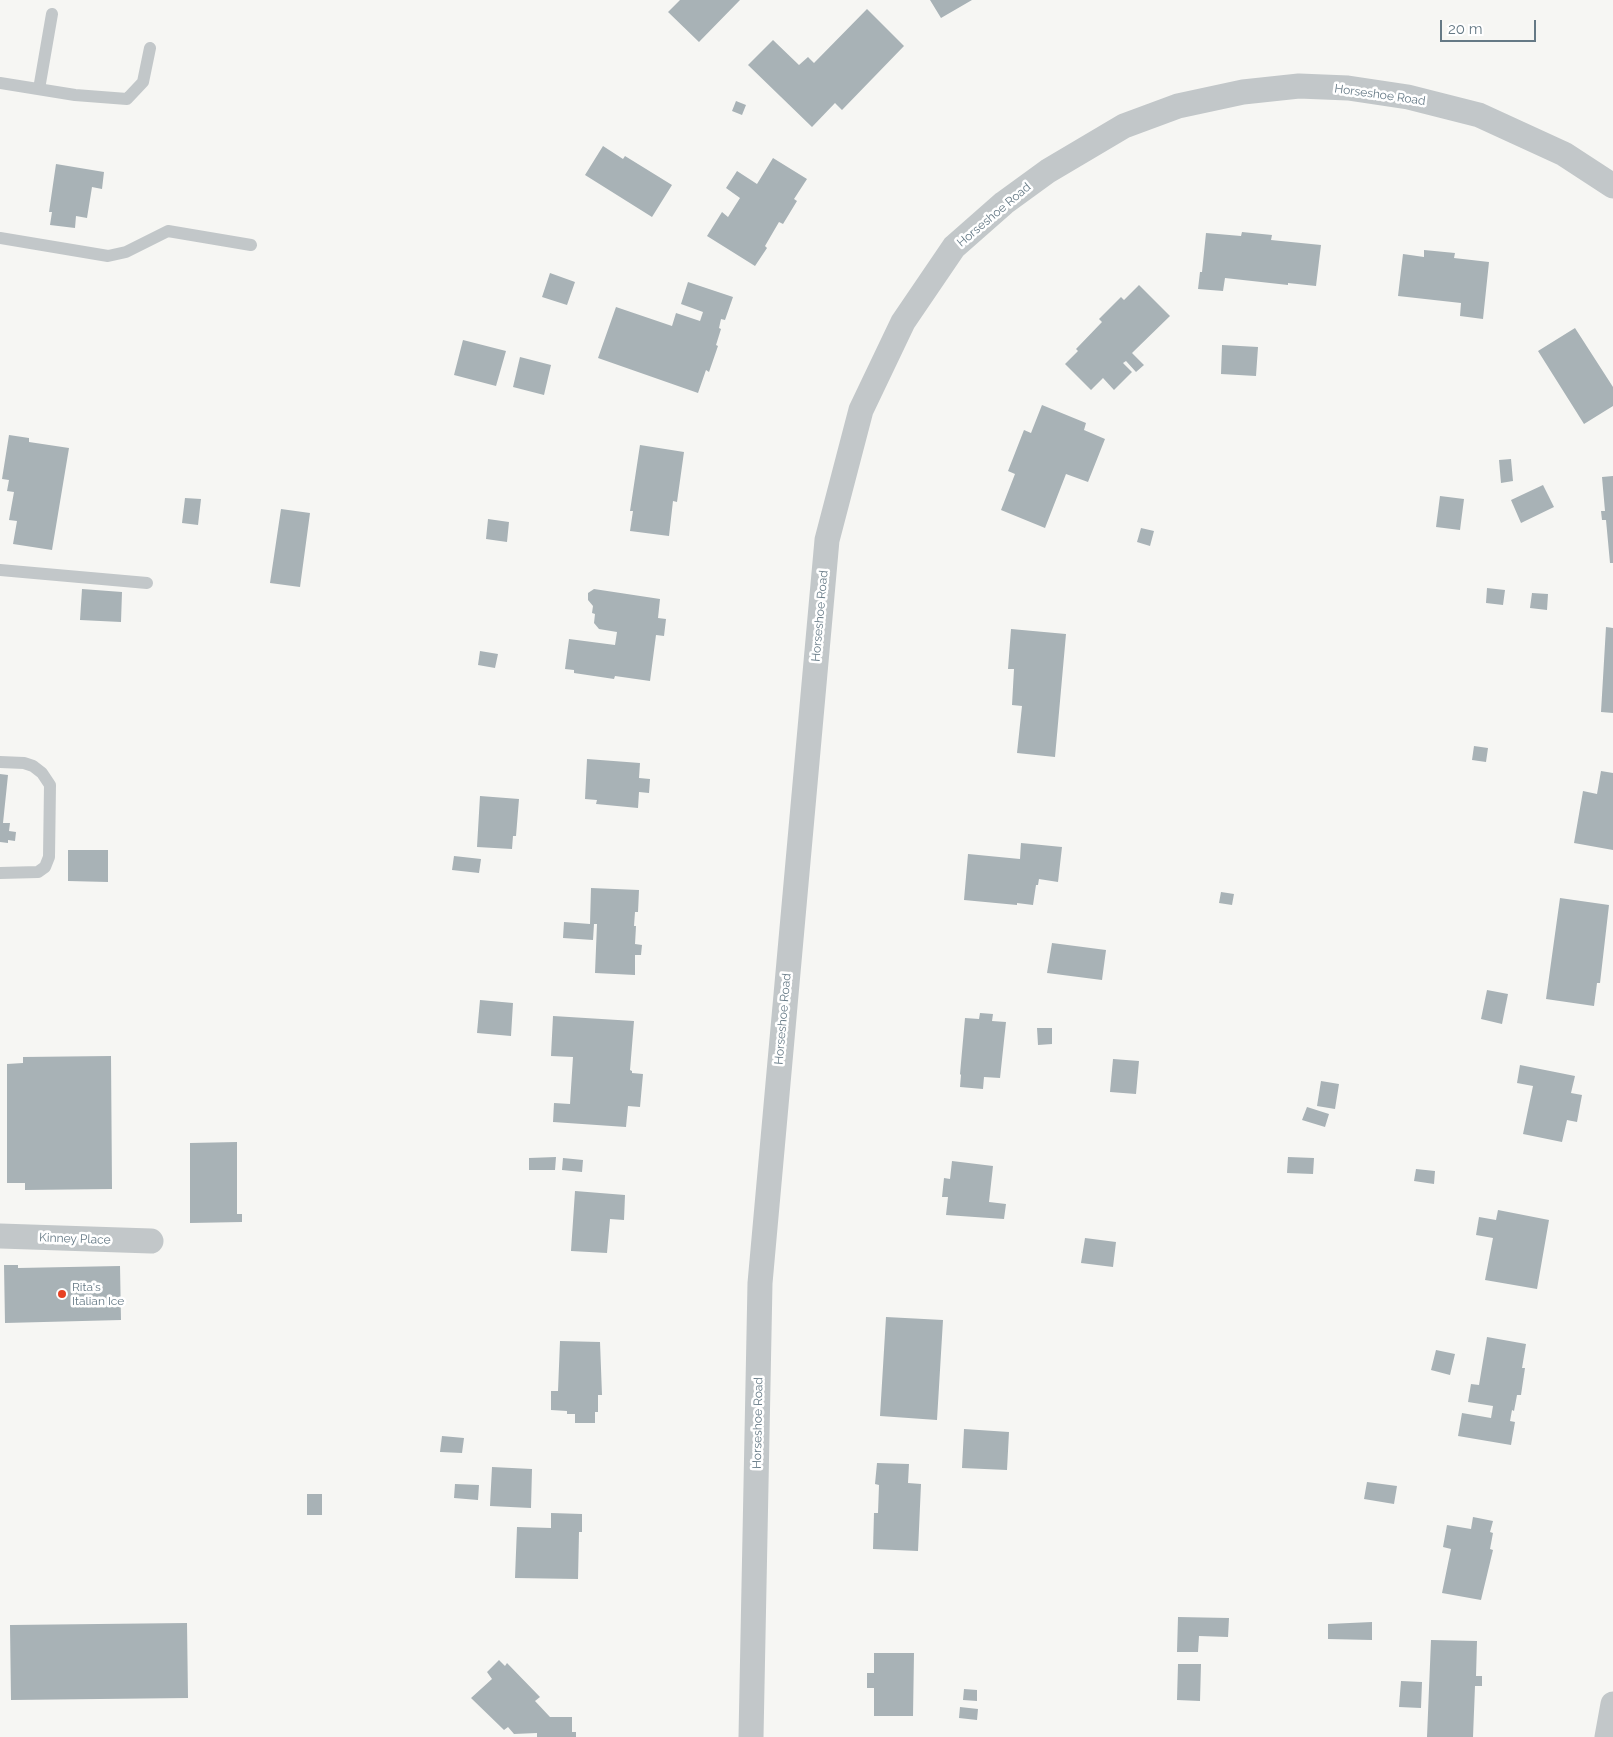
<!DOCTYPE html>
<html>
<head>
<meta charset="utf-8">
<style>
  body { margin:0 }
  #map { position:relative; width:1613px; height:1737px; overflow:hidden; background:#f6f6f3; font-family:Raleway,sans-serif }
  canvas { display:block }
  .scale { position:absolute; left:1440px; top:20px; width:96px; height:22px; box-sizing:border-box; border:2px solid #657985; border-top:0; padding-left:6px; font-size:15px; line-height:18px; white-space:nowrap; color:#657985; -webkit-text-stroke:4px #fff; paint-order:stroke }
</style>
</head>
<body>
<div id="map">
<canvas width="1613" height="1737"></canvas>
<div class="scale">20 m</div>
</div>
<script>
const ctx = document.querySelector('canvas').getContext('2d');
ctx.lineJoin = 'round';
function fillPath(path, color) {
  ctx.fillStyle = color;
  ctx.fill(path, 'evenodd');
}
function poly(rows) {
  const path = new Path2D();
  for (const r of rows) {
    path.moveTo(r[0], r[1]);
    for (let i = 2; i < r.length; i += 2) path.lineTo(r[i], r[i + 1]);
  }
  return path;
}
function stroke(path, color, width, dash) {
  ctx.strokeStyle = color;
  ctx.lineWidth = width;
  ctx.lineCap = dash ? 'butt' : 'round';
  ctx.setLineDash(dash || []);
  ctx.stroke(path);
}
function write(font, color, halo, rows, align = 'center') {
  ctx.font = font + ' Raleway,sans-serif';
  ctx.lineWidth = 5;
  ctx.setLineDash([]);
  ctx.textBaseline = 'middle';
  ctx.strokeStyle = halo;
  ctx.fillStyle = color;
  for (const [text, x, y, turn = 0] of rows) {
    ctx.save();
    ctx.translate(x, y);
    ctx.rotate((+turn || 0) * Math.PI / 180);
    ctx.textAlign = isNaN(turn) ? turn : align;
    if (halo) ctx.strokeText(text, 0, 0);
    ctx.fillText(text, 0, 0);
    ctx.restore();
  }
}
fillPath(poly([
  [680,0,740,0,699,42,668,12],
  [930,0,972,0,941,18],
  [867,9,904,46,842,110,835,103,812,127,748,65,773,40,799,65,808,57,814,63],
  [736,101,746,105,742,115,732,111],
  [603,146,623,159,625,156,672,185,652,217,585,175],
  [773,158,807,179,794,199,797,201,783,224,779,222,765,246,767,248,755,266,707,236,722,212,728,217,740,198,726,188,737,171,757,184],
  [56,164,104,172,102,189,92,187,87,218,76,216,75,228,50,225,52,212,49,212],
  [1242,232,1272,235,1271,240,1321,245,1316,286,1288,283,1288,285,1225,278,1223,291,1198,289,1200,272,1202,272,1206,233,1241,236],
  [1424,250,1455,253,1454,258,1489,262,1483,319,1460,316,1461,303,1398,296,1403,254,1424,257],
  [550,273,575,282,567,305,542,297],
  [688,282,733,297,725,320,721,319,719,328,721,329,716,345,718,346,709,372,706,370,698,393,598,358,616,307,672,326,676,313,700,321,703,312,681,304],
  [1139,285,1170,316,1132,353,1144,365,1136,372,1126,361,1123,363,1132,372,1114,390,1103,378,1091,390,1065,364,1078,351,1076,349,1102,322,1099,319,1121,297,1124,300],
  [1575,328,1613,387,1613,406,1584,424,1538,351],
  [463,340,506,351,496,386,454,375],
  [1222,345,1258,347,1256,376,1221,374],
  [520,357,551,365,544,395,513,387],
  [1042,405,1086,423,1084,430,1105,439,1088,482,1066,474,1045,528,1001,510,1015,474,1008,471,1024,430,1031,433],
  [9,435,29,438,29,442,69,448,52,550,13,544,17,521,9,520,14,492,7,491,9,480,2,479],
  [640,445,684,452,677,502,673,501,669,536,630,531,633,511,630,511],
  [1511,459,1513,481,1501,483,1499,460],
  [1613,476,1613,563,1610,563,1606,520,1602,520,1601,511,1605,511,1602,477],
  [1543,485,1554,507,1521,523,1511,500],
  [1440,496,1464,499,1460,530,1436,527],
  [185,498,201,499,198,525,182,523],
  [281,509,310,513,300,587,270,583],
  [488,519,509,522,507,542,486,539],
  [1141,528,1154,531,1150,546,1137,542],
  [1487,588,1505,590,1503,605,1486,603],
  [82,589,122,592,121,622,80,620],
  [594,589,660,599,658,618,666,619,664,636,656,635,650,681,615,676,614,679,574,673,574,670,565,669,569,639,615,645,617,632,599,629,594,623,595,614,592,613,593,606,588,600,588,593],
  [1532,593,1548,594,1547,610,1530,608],
  [1606,627,1613,628,1613,713,1601,712],
  [1011,629,1066,634,1055,757,1017,753,1022,706,1012,705,1014,669,1008,669],
  [480,651,498,654,495,668,478,665],
  [1474,746,1488,748,1486,762,1472,760],
  [587,759,640,763,639,778,650,779,649,793,639,792,638,808,596,804,597,800,585,799],
  [1601,771,1613,773,1613,850,1574,843,1583,791,1597,794],
  [0,774,8,775,3,823,10,823,9,831,16,832,15,841,8,840,8,843,0,842],
  [480,796,519,799,516,836,513,836,512,849,477,847],
  [1021,843,1062,847,1058,882,1039,879,1038,885,1036,885,1033,905,1017,903,1017,905,964,900,968,854,1020,859],
  [68,850,108,850,108,882,68,881],
  [454,856,481,859,479,873,452,870],
  [591,888,639,890,638,912,635,912,634,926,636,926,635,944,642,945,641,955,635,955,635,975,595,973,597,924,594,924,593,940,563,938,564,922,590,924],
  [1221,892,1234,894,1232,905,1219,903],
  [1560,898,1609,905,1600,983,1597,983,1594,1006,1546,999],
  [1052,943,1106,950,1102,980,1047,973],
  [1487,990,1508,994,1502,1024,1481,1019],
  [480,1000,513,1003,511,1036,477,1033],
  [980,1013,993,1014,992,1021,1006,1022,1000,1078,984,1077,983,1089,960,1087,961,1075,960,1074,965,1018,979,1019],
  [553,1016,634,1021,630,1070,632,1071,632,1073,643,1074,640,1107,628,1106,626,1127,553,1122,554,1103,570,1104,573,1057,551,1056],
  [1037,1028,1052,1028,1052,1044,1038,1045],
  [111,1056,112,1189,25,1190,25,1183,7,1183,7,1064,23,1063,23,1057],
  [1113,1059,1139,1061,1136,1094,1110,1092],
  [1520,1065,1575,1076,1571,1093,1582,1095,1577,1122,1567,1120,1562,1142,1523,1134,1533,1086,1517,1083],
  [1321,1081,1339,1084,1335,1109,1317,1106],
  [1307,1107,1329,1114,1325,1127,1302,1120],
  [237,1142,237,1214,242,1214,242,1222,190,1223,190,1143],
  [556,1157,555,1170,529,1170,529,1158],
  [1288,1157,1314,1158,1313,1174,1287,1173],
  [563,1158,583,1160,582,1172,562,1170],
  [952,1161,993,1166,989,1202,1006,1204,1004,1219,946,1215,948,1197,942,1197,944,1178,950,1179],
  [1416,1169,1435,1171,1434,1184,1414,1181],
  [575,1191,625,1195,624,1220,610,1219,607,1253,571,1251],
  [1498,1210,1549,1220,1537,1289,1485,1280,1493,1238,1476,1235,1479,1217,1496,1220],
  [1085,1238,1116,1242,1113,1267,1081,1263],
  [4,1265,18,1265,18,1268,120,1266,121,1320,5,1323],
  [886,1317,943,1320,937,1420,880,1416],
  [1487,1337,1526,1344,1522,1368,1525,1368,1521,1395,1517,1395,1514,1411,1512,1410,1510,1421,1515,1422,1511,1445,1458,1436,1462,1413,1491,1418,1493,1406,1468,1402,1471,1384,1479,1385],
  [560,1341,600,1342,602,1395,598,1395,598,1412,595,1412,595,1423,575,1423,575,1414,567,1414,567,1411,551,1410,551,1391,558,1391],
  [1436,1350,1455,1354,1450,1375,1431,1370],
  [964,1429,1009,1432,1007,1470,962,1468],
  [442,1436,464,1438,462,1453,440,1452],
  [877,1463,909,1464,908,1483,921,1484,918,1551,873,1549,874,1513,878,1513,879,1485,875,1484],
  [492,1467,532,1469,531,1508,490,1506],
  [1367,1482,1397,1486,1394,1504,1364,1499],
  [455,1484,479,1485,478,1500,454,1498],
  [307,1494,322,1494,322,1515,307,1515],
  [551,1513,582,1514,582,1532,579,1532,578,1579,515,1578,517,1527,551,1528],
  [1473,1517,1493,1521,1490,1532,1493,1533,1490,1549,1493,1550,1481,1600,1442,1593,1451,1549,1443,1547,1447,1525,1471,1529],
  [1178,1617,1229,1618,1228,1637,1199,1636,1198,1652,1177,1652],
  [1372,1622,1372,1640,1328,1639,1328,1624],
  [187,1623,188,1698,11,1700,10,1625],
  [1431,1640,1477,1641,1476,1676,1482,1676,1482,1686,1475,1686,1473,1737,1427,1737],
  [874,1653,914,1653,913,1716,874,1716,874,1688,867,1688,867,1673,874,1673],
  [499,1660,505,1666,507,1663,540,1697,535,1701,550,1717,572,1717,572,1732,576,1732,576,1737,537,1737,537,1733,514,1734,508,1727,504,1730,471,1698,492,1679,487,1672],
  [1178,1664,1201,1664,1200,1701,1177,1700],
  [1401,1681,1422,1682,1421,1708,1399,1707],
  [964,1689,977,1690,977,1701,963,1700],
  [960,1707,978,1709,977,1720,959,1718]
]), '#a8b2b6');
stroke(poly([
  [0,83,75,95,127,99,143,82,150,48],
  [39,89,52,14],
  [0,238,108,256,126,252,168,231,251,245],
  [0,570,147,583],
  [0,762,24,763,33,766,42,773,50,785,49,857,45,867,38,872,0,873]
]), '#c2c7c9', 12);
stroke(poly([
  [0,1236,151,1241],
  [751,1737,760,1283,827,540,861,410,903,322,954,247,1004,203,1048,171,1124,126,1178,106,1243,92,1299,86,1348,88,1408,97,1479,115,1564,154,1613,186],
  [1607,1737,1613,1704]
]), '#c2c7c9', 25);
for (const [x, y, r, color] of [
  [62,1294,5,"#e74123"]
]) {
  const dot = new Path2D();
  dot.arc(x, y, r, 0, 2 * Math.PI);
  ctx.fillStyle = color;
  ctx.fill(dot);
  stroke(dot, '#fff', 2);
}
write('12px', '#657985', '#fff', [
  ["Horseshoe Road",1380,95,8],
  ["Horseshoe Road",994,215,-40],
  ["Horseshoe Road",820,616,-85],
  ["Horseshoe Road",783,1019,-85],
  ["Kinney Place",75,1239,2],
  ["Horseshoe Road",758,1423,-89]
]);
write('12px', '#657985', '#fff', [
  ["Rita's",72,1287],
  ["Italian Ice",72,1301]
], 'left');
</script>
</body>
</html>
